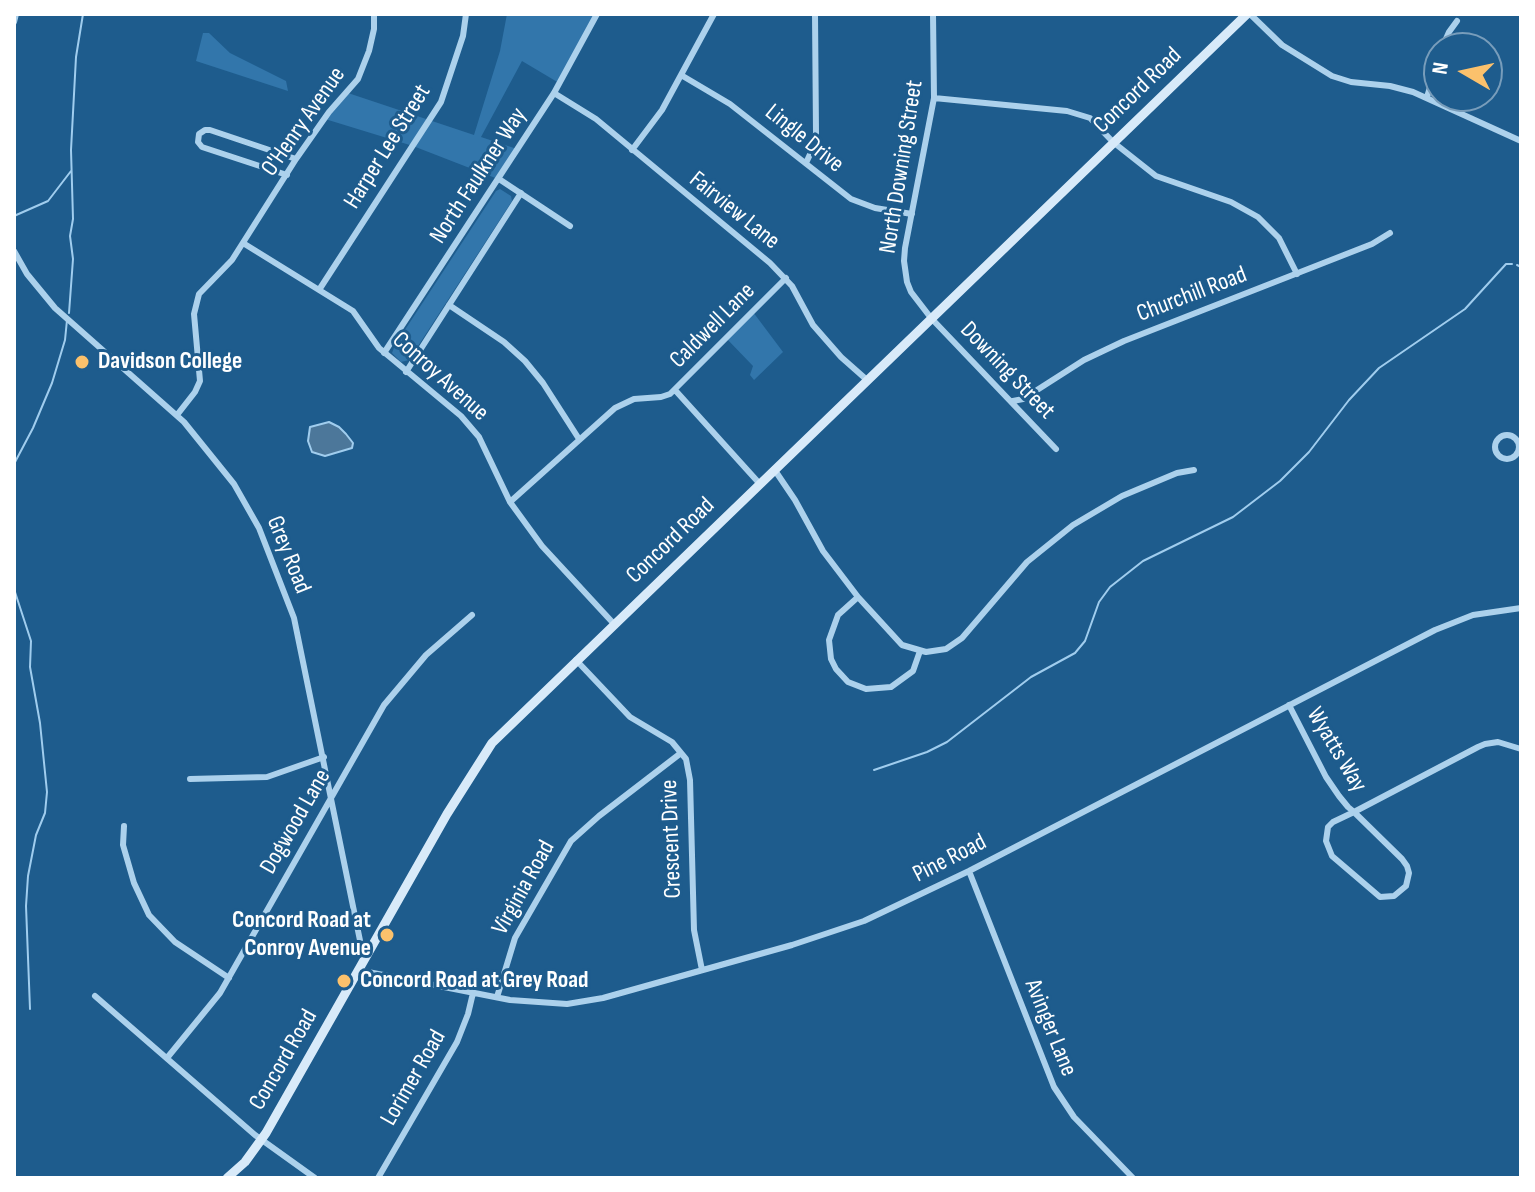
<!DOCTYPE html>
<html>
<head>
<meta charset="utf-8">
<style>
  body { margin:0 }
  #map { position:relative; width:1535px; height:1192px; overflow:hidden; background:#1e5c8d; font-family:"Sofia Sans Condensed",sans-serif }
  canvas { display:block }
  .frame { position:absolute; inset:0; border:16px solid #fff; pointer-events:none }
  .north { position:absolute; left:1423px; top:32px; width:80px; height:80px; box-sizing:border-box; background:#1e5c8d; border:2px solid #789dbb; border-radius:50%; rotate:279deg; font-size:22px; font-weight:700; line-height:32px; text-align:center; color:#fff }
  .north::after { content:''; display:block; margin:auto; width:28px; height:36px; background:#fbc16c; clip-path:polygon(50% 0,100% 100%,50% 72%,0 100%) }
</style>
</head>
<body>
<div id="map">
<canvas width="1535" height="1192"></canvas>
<div class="frame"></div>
<div class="north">N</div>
</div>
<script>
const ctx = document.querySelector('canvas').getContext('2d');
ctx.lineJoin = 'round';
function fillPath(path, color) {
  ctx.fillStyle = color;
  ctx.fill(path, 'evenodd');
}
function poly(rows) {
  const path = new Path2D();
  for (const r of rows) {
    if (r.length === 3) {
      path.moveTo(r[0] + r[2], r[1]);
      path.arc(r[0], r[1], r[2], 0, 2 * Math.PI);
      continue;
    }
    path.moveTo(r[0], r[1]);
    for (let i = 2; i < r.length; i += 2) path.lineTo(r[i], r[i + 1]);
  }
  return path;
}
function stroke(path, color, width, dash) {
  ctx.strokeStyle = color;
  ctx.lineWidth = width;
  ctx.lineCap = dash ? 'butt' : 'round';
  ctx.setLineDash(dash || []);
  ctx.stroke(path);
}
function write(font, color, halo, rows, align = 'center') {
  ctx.font = font + ' "Sofia Sans Condensed",sans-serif';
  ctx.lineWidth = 6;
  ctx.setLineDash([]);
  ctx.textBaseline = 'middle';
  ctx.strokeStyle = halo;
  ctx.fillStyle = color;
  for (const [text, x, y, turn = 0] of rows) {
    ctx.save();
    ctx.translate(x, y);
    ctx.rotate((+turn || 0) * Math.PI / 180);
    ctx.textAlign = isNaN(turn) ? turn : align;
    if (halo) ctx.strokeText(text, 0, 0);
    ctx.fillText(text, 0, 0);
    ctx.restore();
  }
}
fillPath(poly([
  [507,14,596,14,559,83,522,61,481,137,517,149,498,179,413,146,325,119,348,93,474,135,500,51],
  [203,33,209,33,230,53,286,81,288,91,196,61],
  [500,189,511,196,512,201,409,360,401,362,392,353,395,345,496,191],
  [753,312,783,352,754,380,750,375,753,366,726,338]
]), '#3276ab');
const water = poly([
  [329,422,339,427,346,434,353,443,352,448,325,456,312,452,308,441,310,427,329,422]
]);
fillPath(water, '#4c779a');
stroke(water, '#a0cdee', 2);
stroke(poly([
  [14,216,48,201,71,171],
  [1517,265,1521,267],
  [69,313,73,259,70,236,73,219,71,150,76,57,83,14],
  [14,464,33,428,52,383,65,340,67,320],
  [14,589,31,641,30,667,40,723,47,792,45,813,36,835,28,876,26,906,30,1009],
  [874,770,927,752,947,742,1031,677,1075,653,1085,641,1099,602,1110,587,1143,561,1233,517,1280,481,1309,452,1349,400,1379,368,1465,309,1506,264,1512,264]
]), '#a0cdee', 2);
stroke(poly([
  [933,14,934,98,905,248,904,261,907,282,911,292,931,318,1056,449],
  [1250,14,1282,45,1332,76,1351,82,1390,86,1413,92,1521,141],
  [14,22,16,14],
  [1442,48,1449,32,1457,21],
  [681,75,730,104,851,199,875,208,912,214],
  [554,93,596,119,770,263,792,286,813,325,841,357,867,380],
  [1427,97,1439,59],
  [934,98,1067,111,1090,118,1113,142,1156,176,1231,202,1258,217,1279,238,1297,274],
  [632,150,662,110,714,14],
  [806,163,812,150,816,133,815,14],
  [287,175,202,147,198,142,199,134,205,130,210,130,296,159],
  [499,179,570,226],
  [243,243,353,311,379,348,461,416,479,437,510,502,542,546,614,624],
  [14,251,27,274,55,308,184,422,234,484,259,528,294,618,364,960],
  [319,290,441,102,463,36,466,14],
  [449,305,504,342,525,361,543,383,579,439],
  [384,353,554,93,597,14],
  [406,372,521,193],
  [675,390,759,483],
  [1013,401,1023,399,1084,360,1124,341,1372,244,1390,233],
  [177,415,195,392,200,381,194,314,199,294,232,260,296,159,329,112,358,79,369,51,374,29,374,14],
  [1507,447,12],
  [774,469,795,500,823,551,858,597,902,645,926,652,946,649,962,638,1027,562,1073,525,1122,496,1177,473,1194,470],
  [510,502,615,408,634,399,661,397,670,394,786,278],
  [858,597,838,615,829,640,831,659,836,669,848,682,866,689,891,687,913,671,920,651],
  [576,660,630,717,672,742,686,759,690,780,694,930,702,970],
  [1289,705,1326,777,1339,796,1348,807,1354,812,1402,859,1407,866,1409,873,1406,886,1394,896,1380,897,1332,856,1326,841,1328,827,1333,822,1354,812,1478,747,1485,744,1498,742,1521,749],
  [190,779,267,777,324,757],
  [124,826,123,845,134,883,149,915,175,942,229,978],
  [969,871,1054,1087,1074,1117,1133,1178],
  [358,970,510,1000,567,1004,603,998,792,945,864,921,969,871,1435,630,1473,615,1521,608],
  [95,996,255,1135,315,1178],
  [497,997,515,938,571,841,599,816,681,753],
  [167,1058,220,993,384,705,426,655,472,615],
  [378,1178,457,1042,468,1014,473,993]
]), '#acd1ec', 6);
stroke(poly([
  [227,1178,245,1162,266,1133,447,814,492,743,1247,14]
]), '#d8eaf9', 9);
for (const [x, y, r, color] of [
  [82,362,8,"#fbc16c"],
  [387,935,8,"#fbc16c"],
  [344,981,8,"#fbc16c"]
]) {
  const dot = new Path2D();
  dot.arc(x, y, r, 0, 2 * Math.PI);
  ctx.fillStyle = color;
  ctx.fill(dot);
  stroke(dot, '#1e5c8d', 3);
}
write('24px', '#fff', '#1e5c8d', [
  ["Concord Road",1138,91,-44],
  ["O'Henry Avenue",304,122,-55],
  ["Lingle Drive",804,139,39],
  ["Harper Lee Street",388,147,-58],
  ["North Downing Street",902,167,-81],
  ["North Faulkner Way",479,176,-57],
  ["Fairview Lane",734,211,39],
  ["Churchill Road",1192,295,-21],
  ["Caldwell Lane",713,326,-45],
  ["Downing Street",1007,371,46],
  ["Conroy Avenue",440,377,42],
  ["Concord Road",671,541,-44],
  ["Grey Road",288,555,68],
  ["Wyatts Way",1336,750,59],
  ["Dogwood Lane",296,822,-60],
  ["Crescent Drive",672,839,-92],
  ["Pine Road",950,859,-27],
  ["Virginia Road",524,888,-61],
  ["Avinger Lane",1050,1028,68],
  ["Concord Road",284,1060,-60],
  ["Lorimer Road",414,1078,-60]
]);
write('bold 24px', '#fff', '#1e5c8d', [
  ["Davidson College",98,362],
  ["Concord Road at",371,921,"right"],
  ["Conroy Avenue",371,949,"right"],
  ["Concord Road at Grey Road",360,981]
], 'left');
</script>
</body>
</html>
